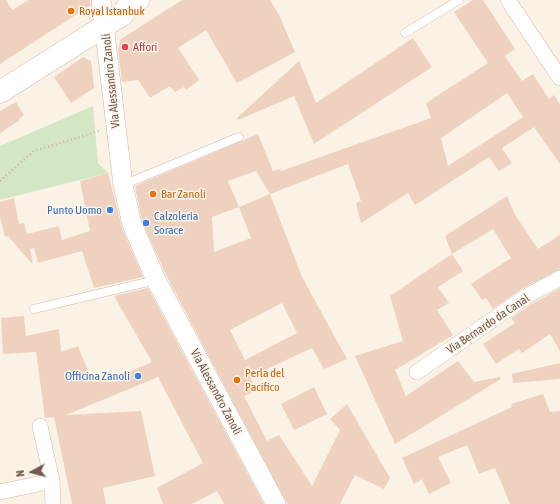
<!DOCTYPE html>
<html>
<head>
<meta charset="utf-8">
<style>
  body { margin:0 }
  #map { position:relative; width:560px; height:504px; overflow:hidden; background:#fbf2e6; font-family:"Asap Condensed",sans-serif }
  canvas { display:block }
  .north { position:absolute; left:12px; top:452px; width:40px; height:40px; -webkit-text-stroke:3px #fef6ec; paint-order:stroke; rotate:263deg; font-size:11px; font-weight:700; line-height:16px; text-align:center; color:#72594d }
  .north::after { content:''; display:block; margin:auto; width:14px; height:18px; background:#72594d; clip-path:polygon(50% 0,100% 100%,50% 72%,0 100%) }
</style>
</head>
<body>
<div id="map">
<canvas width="560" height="504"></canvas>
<div class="north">N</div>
</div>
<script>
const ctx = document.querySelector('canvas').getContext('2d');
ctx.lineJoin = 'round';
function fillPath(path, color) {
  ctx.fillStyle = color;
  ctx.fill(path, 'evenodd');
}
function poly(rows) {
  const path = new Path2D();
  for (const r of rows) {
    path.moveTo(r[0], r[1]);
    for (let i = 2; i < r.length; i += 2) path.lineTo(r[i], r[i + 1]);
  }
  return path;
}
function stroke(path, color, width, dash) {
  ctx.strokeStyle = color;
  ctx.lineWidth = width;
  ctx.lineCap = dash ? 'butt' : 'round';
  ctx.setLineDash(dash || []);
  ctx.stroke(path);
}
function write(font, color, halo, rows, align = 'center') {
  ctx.font = font + ' "Asap Condensed",sans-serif';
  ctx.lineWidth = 3;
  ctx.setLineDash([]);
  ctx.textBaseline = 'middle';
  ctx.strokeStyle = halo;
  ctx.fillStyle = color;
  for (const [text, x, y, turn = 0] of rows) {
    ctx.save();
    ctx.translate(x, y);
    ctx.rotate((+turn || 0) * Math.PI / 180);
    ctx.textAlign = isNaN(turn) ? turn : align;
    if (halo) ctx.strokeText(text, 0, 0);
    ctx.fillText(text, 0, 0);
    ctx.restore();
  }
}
fillPath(poly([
  [93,106,98,163,108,173,0,200,0,146]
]), '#d4e7c5');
fillPath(poly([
  [0,0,6,0,12,10,29,0,90,0,91,5,0,64],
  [182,0,270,0,279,15,295,52,237,83,206,30,178,48,199,80,186,90,184,87,175,92,170,86,150,98,138,80,122,82,118,49,121,39],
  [473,0,483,0,515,49,505,56,522,81,533,74,549,99,554,95,560,104,560,164,534,127,502,148,512,163,499,171,489,157,415,205,408,193,361,223,356,203,361,201,348,164,270,194,302,277,347,359,324,369,312,348,250,377,257,391,244,396,267,441,279,435,312,486,340,430,330,419,347,404,390,478,384,489,355,475,340,504,287,504,166,275,142,221,135,186,258,134,273,171,280,169,281,171,431,118,426,103,488,63,454,12],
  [507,93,523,117,448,166,441,138],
  [256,171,270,194,239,207,228,181],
  [239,207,251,238,214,252,212,217],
  [282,303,297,333,245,360,230,330],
  [413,38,432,67,314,144,294,96,238,120,237,118,299,61,316,103],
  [83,57,91,61,94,88,71,103,54,77],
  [16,102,24,115,19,119,20,120,0,133,0,111],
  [108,173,122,228,143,277,94,288,82,251,38,263,34,248,30,249,33,265,8,236,5,237,0,217,0,202,14,198,19,224,24,223,27,234,59,226,62,240,90,231,80,181],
  [507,196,515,215,538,249,560,235,560,269,523,288,493,309,486,298,482,300,471,284,511,258,493,229,452,254,445,236],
  [452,254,463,271,438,287,449,303,437,310,453,335,395,370,406,396,458,361,474,382,500,377,501,379,395,444,355,356,403,341,390,296],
  [148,288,264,504,224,504,217,491,192,504,163,504,157,488,203,463,158,377,66,415,141,411,155,476,103,488,106,504,72,504,54,417,45,418,36,352,3,354,1,318,24,316,26,336,59,329,61,352,78,346,91,378,119,376,152,362,114,296],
  [560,288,560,351,550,334,522,353,519,349,496,364,483,344,515,323,511,318,532,304],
  [560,363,560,379,513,383,512,374],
  [314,387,327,414,294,430,281,404],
  [543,394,550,412,560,411,560,504,510,504,495,468,479,474,467,445,438,457,451,483,429,494,422,479,414,484,402,458,512,407,511,404]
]), '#eed1bf');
const service = poly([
  [405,33,459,0],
  [123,185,239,137],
  [34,309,156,280]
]);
const minor = poly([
  [508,0,560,78],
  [417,372,527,296,560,278],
  [40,426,52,481,53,504],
  [0,492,52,481]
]);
const tertiary = poly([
  [101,0,123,185,132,224,156,280,276,504]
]);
const secondary = poly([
  [0,92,122,15,129,5,138,0]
]);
stroke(service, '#ccbaad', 9);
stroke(minor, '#ccbaad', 16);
stroke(tertiary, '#ccbaad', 20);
stroke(secondary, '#d0bcad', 23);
stroke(poly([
  [0,181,34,151,99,131]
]), '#d3b4a3', 2.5, [1, 3]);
stroke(service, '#fff', 8);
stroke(minor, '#fff', 15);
stroke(tertiary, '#fff', 19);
stroke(secondary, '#fff', 22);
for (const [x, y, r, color] of [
  [71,11,4,"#e8710a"],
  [125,47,4,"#e0444e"],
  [153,194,4,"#e8710a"],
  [110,210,4,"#3f7fe0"],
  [146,223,4,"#3f7fe0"],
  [138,376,4,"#3f7fe0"],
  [237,380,4,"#e8710a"]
]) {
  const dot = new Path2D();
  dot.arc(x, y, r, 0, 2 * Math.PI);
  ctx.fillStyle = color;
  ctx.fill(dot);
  stroke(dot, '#fef6ec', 1.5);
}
write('12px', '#c56008', '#fef6ec', [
  ["Royal Istanbuk",79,11],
  ["Bar Zanoli",161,194],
  ["Perla del",245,373],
  ["Pacifico",245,387]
], 'left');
write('12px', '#be3a42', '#fef6ec', [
  ["Affori",133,47]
], 'left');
write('12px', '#72594d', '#fef6ec', [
  ["Via Alessandro Zanoli",111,81,-96],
  ["Via Bernardo da Canal",488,324,-34],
  ["Via Alessandro Zanoli",216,392,62]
]);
write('12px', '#366cbe', '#fef6ec', [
  ["Punto Uomo",102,210],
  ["Calzoleria",154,216,"left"],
  ["Sorace",154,230,"left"],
  ["Officina Zanoli",130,376]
], 'right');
</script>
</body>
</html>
